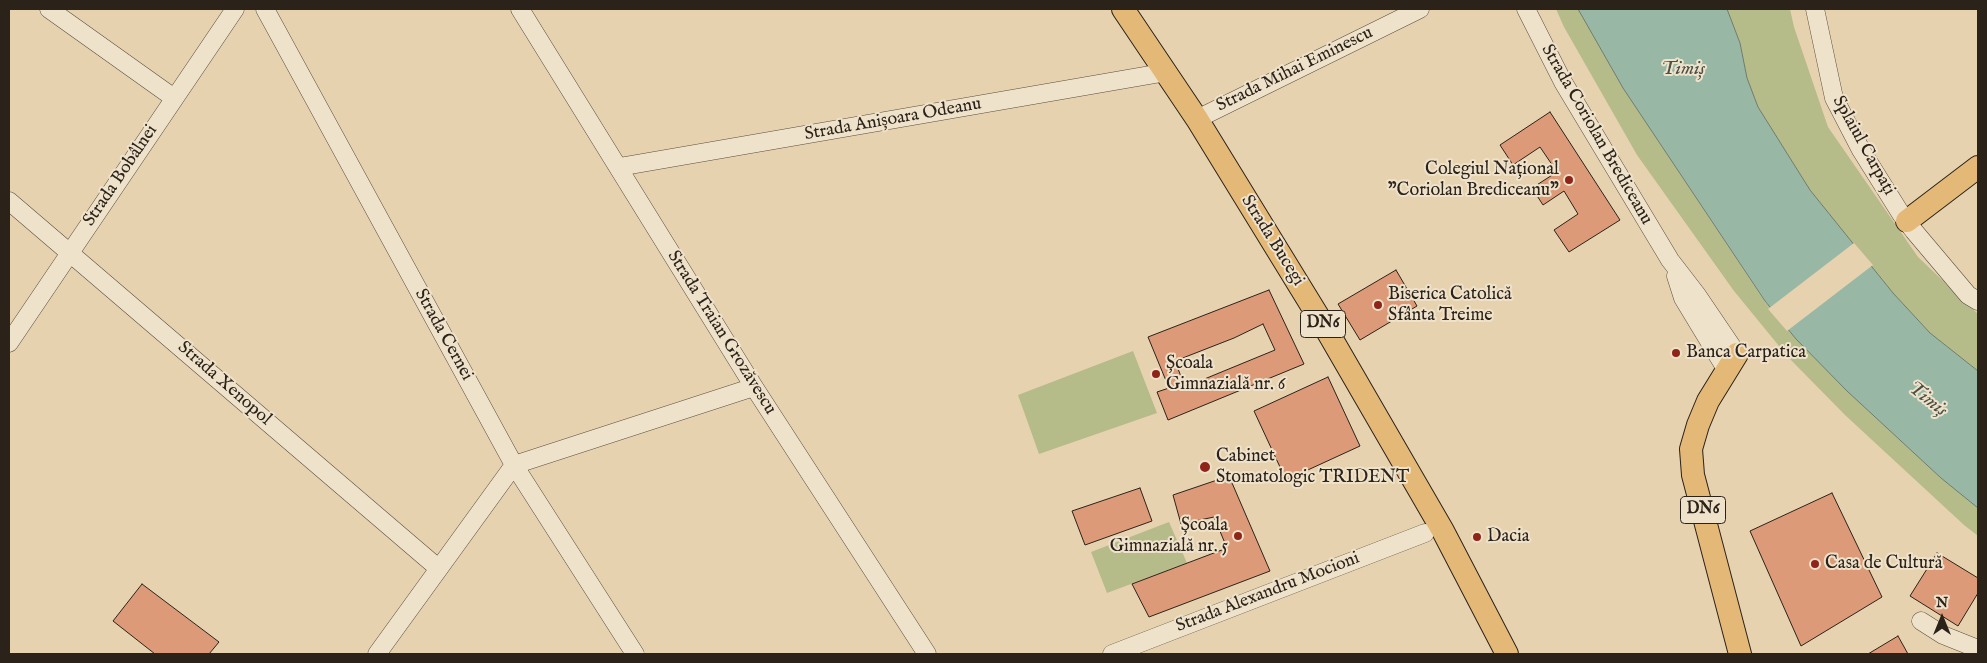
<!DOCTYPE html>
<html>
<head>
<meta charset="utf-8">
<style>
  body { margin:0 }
  #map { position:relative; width:1987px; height:663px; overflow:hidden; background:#e7d2af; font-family:"IM FELL English",serif }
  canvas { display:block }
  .frame { position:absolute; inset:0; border:10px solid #2b221a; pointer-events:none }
  .north { position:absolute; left:1917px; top:593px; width:50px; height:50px; -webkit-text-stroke:4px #efe2cb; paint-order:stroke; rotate:0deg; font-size:14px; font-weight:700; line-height:20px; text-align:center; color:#2b221a }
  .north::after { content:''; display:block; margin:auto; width:18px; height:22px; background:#2b221a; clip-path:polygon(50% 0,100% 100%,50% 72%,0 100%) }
</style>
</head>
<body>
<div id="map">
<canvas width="1987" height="663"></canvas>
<div class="frame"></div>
<div class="north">N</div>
</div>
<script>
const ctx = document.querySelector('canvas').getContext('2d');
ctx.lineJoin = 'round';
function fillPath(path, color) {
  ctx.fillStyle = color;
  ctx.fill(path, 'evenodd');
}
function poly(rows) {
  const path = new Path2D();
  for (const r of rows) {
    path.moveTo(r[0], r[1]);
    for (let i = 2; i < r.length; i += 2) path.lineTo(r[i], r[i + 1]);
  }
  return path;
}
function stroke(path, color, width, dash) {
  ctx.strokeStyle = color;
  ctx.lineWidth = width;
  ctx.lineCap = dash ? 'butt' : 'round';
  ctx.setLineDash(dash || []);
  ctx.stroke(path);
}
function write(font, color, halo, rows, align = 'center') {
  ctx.font = font + ' "IM FELL English",serif';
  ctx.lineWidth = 4;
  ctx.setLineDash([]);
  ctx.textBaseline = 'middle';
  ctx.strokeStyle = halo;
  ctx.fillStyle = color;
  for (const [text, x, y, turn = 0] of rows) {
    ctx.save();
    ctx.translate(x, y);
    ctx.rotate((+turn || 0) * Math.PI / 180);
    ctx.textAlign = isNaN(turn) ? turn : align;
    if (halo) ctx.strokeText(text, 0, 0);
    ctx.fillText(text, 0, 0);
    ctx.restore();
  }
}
fillPath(poly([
  [1556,9,1578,9,1623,88,1765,302,1796,339,1847,391,1941,478,1978,508,1978,536,1964,525,1845,415,1788,357,1734,291,1637,155,1564,27],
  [1727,9,1790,9,1794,27,1828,127,1918,257,1978,314,1978,371,1930,333,1893,293,1810,190,1758,107,1747,78,1740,43],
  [1133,351,1157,413,1039,454,1018,395],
  [1169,522,1187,563,1107,593,1091,552]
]), '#b6bb8a');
const water = poly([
  [1578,9,1727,9,1740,43,1747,78,1758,107,1810,190,1893,293,1930,333,1978,371,1978,508,1941,478,1847,391,1796,339,1765,301,1623,88,1578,9]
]);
fillPath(water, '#98b8a5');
stroke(water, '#6c7c6d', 1);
fillPath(poly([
  [1854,243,1873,265,1787,331,1768,309]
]), '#e7d2af');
const building = poly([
  [1550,112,1620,220,1569,252,1554,230,1578,214,1564,191,1543,205,1532,188,1557,172,1540,147,1513,165,1500,145,1550,112],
  [1396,270,1417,306,1360,340,1338,304,1396,270],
  [1269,290,1304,364,1168,420,1157,392,1169,388,1148,337,1269,290],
  [1263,324,1275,350,1185,387,1175,361,1234,338,1263,324],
  [1328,377,1360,446,1286,480,1254,411,1328,377],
  [1229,476,1270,571,1149,617,1132,584,1227,548,1214,517,1181,524,1173,495,1229,476],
  [1140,488,1152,521,1085,545,1072,511,1140,488],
  [1832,493,1882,597,1801,646,1750,531,1832,493],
  [1937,553,1978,578,1978,593,1958,626,1910,596,1937,553],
  [142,584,219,642,209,654,155,654,113,621,142,584],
  [1898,636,1908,654,1868,654,1898,636]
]);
fillPath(building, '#dd9a79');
stroke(building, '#2b221a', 1);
const minor = poly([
  [49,9,174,98],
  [265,9,514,465,635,654],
  [520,9,754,387,927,654],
  [1526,9,1563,82,1670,260,1697,295,1737,354],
  [1815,9,1834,98,1861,150,1901,214,1914,231,1968,295,1978,301],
  [1197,119,1420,9],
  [619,167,1167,72],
  [9,201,438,568],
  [1676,276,1683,298,1726,369],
  [9,343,235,9],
  [1921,621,1943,635,1978,649],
  [377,654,514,465,754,387],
  [1112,654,1425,533]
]);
const major = poly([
  [1123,9,1197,119,1326,329,1443,531,1507,654],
  [1907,221,1978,167],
  [1737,354,1708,401,1698,425,1691,449,1693,475,1740,654]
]);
stroke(minor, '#5a4e3f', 19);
stroke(major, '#2b221a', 24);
stroke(minor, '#efe2cb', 18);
stroke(major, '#e4b978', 22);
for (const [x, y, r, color] of [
  [1569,180,5,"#8f2418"],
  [1378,305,5,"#8f2418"],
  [1676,353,5,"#8f2418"],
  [1156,374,5,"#8f2418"],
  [1205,467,6,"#8f2418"],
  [1238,536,5,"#8f2418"],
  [1477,537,5,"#8f2418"],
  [1815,564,5,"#8f2418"]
]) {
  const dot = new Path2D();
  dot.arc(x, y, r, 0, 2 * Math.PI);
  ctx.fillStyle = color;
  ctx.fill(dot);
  stroke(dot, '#efe2cb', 2);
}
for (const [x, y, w] of [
  [1323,324,45],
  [1703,510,45]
]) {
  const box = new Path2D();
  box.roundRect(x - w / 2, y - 13.5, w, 27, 4);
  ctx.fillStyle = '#efe2cb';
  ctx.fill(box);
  stroke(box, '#2b221a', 1);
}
write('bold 16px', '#2b221a', null, [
  ["DN6",1323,324],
  ["DN6",1703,510]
]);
write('18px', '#2b221a', '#efe2cb', [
  ["Strada Mihai Eminescu",1295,70,-26],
  ["Strada Anișoara Odeanu",893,120,-10],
  ["Strada Coriolan Brediceanu",1596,135,60],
  ["Splaiul Carpați",1863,146,61],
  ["Strada Bobâlnei",121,176,-56],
  ["Strada Bucegi",1272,241,58],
  ["Strada Traian Grozăvescu",721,333,58],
  ["Strada Cernei",443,335,61],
  ["Strada Xenopol",224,384,41],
  ["Strada Alexandru Mocioni",1268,593,-21]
]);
write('18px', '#2b221a', '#efe2cb', [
  ["Colegiul Național",1559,170,"right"],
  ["\"Coriolan Brediceanu\"",1559,191,"right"],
  ["Biserica Catolică",1388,295],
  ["Sfânta Treime",1388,316],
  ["Banca Carpatica",1686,353],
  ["Școala",1166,364],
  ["Gimnazială nr. 6",1166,385],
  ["Cabinet",1216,457],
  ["Stomatologic TRIDENT",1216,478],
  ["Școala",1228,526,"right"],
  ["Gimnazială nr. 5",1228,547,"right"],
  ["Dacia",1487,537],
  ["Casa de Cultură",1825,564]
], 'left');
write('italic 19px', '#4c4f44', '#efe2cb', [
  ["Timiș",1683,70],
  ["Timiș",1927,400,38]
]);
</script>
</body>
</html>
